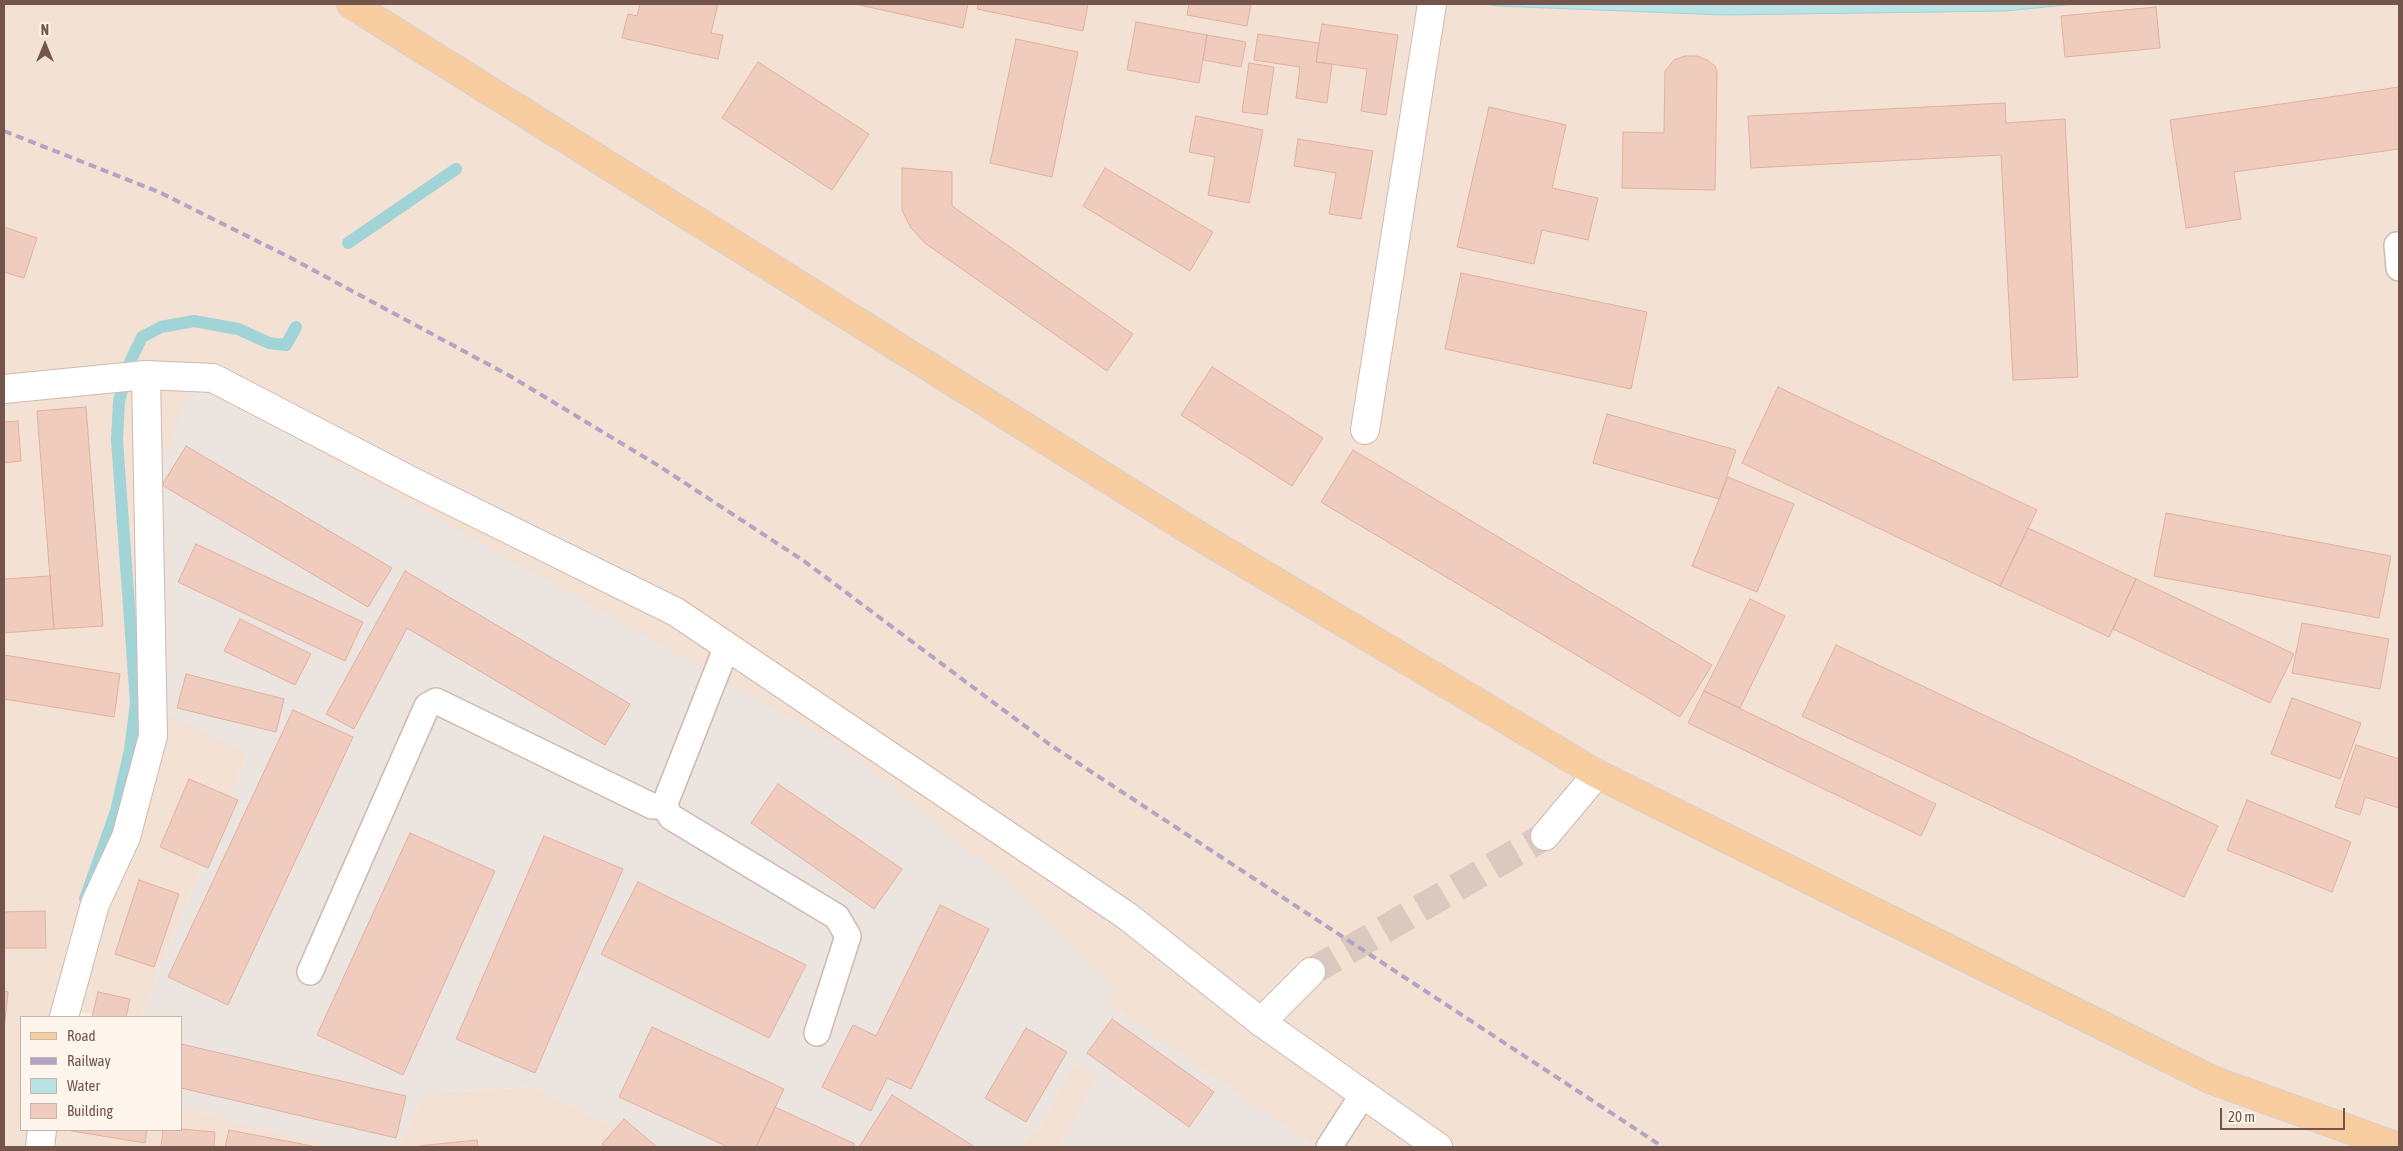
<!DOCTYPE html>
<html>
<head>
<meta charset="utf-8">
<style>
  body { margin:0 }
  #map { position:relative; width:2403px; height:1151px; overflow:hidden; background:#fcf0e5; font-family:"Asap Condensed",sans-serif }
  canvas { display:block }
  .frame { position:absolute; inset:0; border:5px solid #74554b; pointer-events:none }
  .legend { position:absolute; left:20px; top:1016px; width:162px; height:115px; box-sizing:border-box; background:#fef5ec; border:1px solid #c7b5ac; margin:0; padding:6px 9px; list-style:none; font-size:15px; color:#74554b }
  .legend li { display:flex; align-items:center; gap:10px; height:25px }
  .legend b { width:25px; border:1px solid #c7b5ac }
  .north { position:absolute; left:20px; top:20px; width:50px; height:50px; -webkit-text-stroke:4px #fef5ec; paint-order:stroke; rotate:0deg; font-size:14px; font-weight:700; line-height:20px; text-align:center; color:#74554b }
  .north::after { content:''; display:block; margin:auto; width:18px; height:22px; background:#74554b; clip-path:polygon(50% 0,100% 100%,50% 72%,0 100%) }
  .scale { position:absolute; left:2220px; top:1108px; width:125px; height:22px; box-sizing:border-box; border:2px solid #74554b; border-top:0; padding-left:6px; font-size:15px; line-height:18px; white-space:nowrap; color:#74554b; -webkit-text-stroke:4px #fef5ec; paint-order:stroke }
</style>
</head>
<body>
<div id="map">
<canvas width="2403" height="1151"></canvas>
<div class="frame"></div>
<ul class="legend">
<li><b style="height:6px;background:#f8cda0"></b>Road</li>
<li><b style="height:6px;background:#b2a4c5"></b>Railway</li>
<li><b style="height:14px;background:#bae3e5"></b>Water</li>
<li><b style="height:14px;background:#f0ccbe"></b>Building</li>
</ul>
<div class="north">N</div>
<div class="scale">20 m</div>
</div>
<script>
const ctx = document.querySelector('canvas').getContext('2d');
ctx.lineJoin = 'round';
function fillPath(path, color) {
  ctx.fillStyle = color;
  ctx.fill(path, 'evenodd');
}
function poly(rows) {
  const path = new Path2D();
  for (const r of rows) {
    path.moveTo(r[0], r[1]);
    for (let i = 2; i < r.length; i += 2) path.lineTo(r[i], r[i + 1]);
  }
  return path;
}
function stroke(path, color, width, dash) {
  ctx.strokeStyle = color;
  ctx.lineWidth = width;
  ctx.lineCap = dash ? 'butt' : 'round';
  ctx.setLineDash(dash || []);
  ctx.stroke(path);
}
fillPath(poly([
  [4,4,2399,4,2399,1147,1314,1147,1108,1004,247,754,140,1017,117,1017,76,1012,75,1017,21,1017,21,1130,181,1130,181,1107,331,1147,4,1147],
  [1076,1062,1095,1081,1059,1147,1019,1147,1040,1127],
  [531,1087,660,1147,397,1147,427,1093]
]), '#f3e1d4');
fillPath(poly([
  [188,391,214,392,848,750,1017,890,1114,992,1108,1004,1314,1147,1059,1147,1094,1081,1076,1062,1040,1127,1019,1147,660,1147,531,1087,427,1093,397,1147,331,1147,181,1107,181,1017,140,1017,247,754,167,713,163,463]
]), '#ece4df');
const water = poly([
  [1484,4,2075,4,2006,11,1723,15,1499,6,1484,4]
]);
fillPath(water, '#bae3e5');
stroke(water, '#a1d4d6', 1);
stroke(poly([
  [348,243,456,169],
  [85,899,116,811,130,750,136,703,117,440,119,401,130,362,142,337,161,327,194,321,238,329,269,343,286,345,296,327]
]), '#a1d4d6', 12);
const building = poly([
  [640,4,718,4,711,33,723,35,718,59,622,38,628,14,637,16,640,4],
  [855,4,968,4,963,28,855,4],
  [978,4,1088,4,1083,31,977,9,978,4],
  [1189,4,1251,4,1247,26,1187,15,1189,4],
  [2156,7,2160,48,2065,57,2061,16,2156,7],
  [1136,22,1207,35,1199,83,1127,70,1136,22],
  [1322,24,1398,35,1386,115,1361,111,1367,69,1316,62,1322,24],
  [1258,34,1319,43,1316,62,1332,64,1327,103,1296,98,1300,67,1254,60,1258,34],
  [1207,35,1246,42,1241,67,1203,60,1207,35],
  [1016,39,1078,52,1052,177,990,163,1016,39],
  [1685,56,1697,56,1707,60,1715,66,1717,71,1715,190,1622,188,1623,132,1664,133,1665,71,1674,60,1685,56],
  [758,62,869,134,832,190,722,118,758,62],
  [1249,63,1274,67,1267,115,1242,112,1249,63],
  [2399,87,2399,149,2234,172,2241,219,2186,228,2170,120,2399,87],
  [2005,103,2006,123,2065,119,2078,377,2013,380,2001,155,1751,168,1748,116,2005,103],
  [1489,107,1566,125,1552,188,1598,198,1588,240,1542,230,1534,264,1457,247,1489,107],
  [1196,116,1263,130,1249,203,1208,195,1215,157,1189,152,1196,116],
  [1298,139,1373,151,1361,219,1329,214,1336,173,1294,166,1298,139],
  [902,168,952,172,952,206,1133,334,1107,371,925,243,911,228,902,210,902,168],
  [1105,168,1213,232,1190,271,1083,206,1105,168],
  [4,227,37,238,24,278,4,272,4,227],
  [1461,273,1647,312,1631,389,1445,349,1461,273],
  [1212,367,1323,438,1292,486,1181,415,1212,367],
  [1778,387,2037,510,2000,586,1742,463,1778,387],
  [86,407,103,626,54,629,37,411,86,407],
  [1607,414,1736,450,1719,499,1593,463,1607,414],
  [18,421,21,461,4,463,4,422,18,421],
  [186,446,392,568,368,607,162,485,186,446],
  [1353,450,1712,665,1680,717,1321,502,1353,450],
  [1728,477,1794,504,1757,592,1692,566,1728,477],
  [2166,513,2391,556,2379,618,2154,576,2166,513],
  [2028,528,2136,579,2109,637,2000,586,2028,528],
  [196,544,363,622,345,661,178,582,196,544],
  [405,571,630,704,605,745,407,628,354,729,326,714,405,571],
  [50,576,54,629,4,633,4,579,50,576],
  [2136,579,2294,654,2270,703,2113,629,2136,579],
  [1750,599,1785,616,1740,708,1704,691,1750,599],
  [240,619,311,654,295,685,224,651,240,619],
  [2302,623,2389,639,2380,689,2292,673,2302,623],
  [1836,645,2218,826,2184,897,1802,716,1836,645],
  [4,655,120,674,114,717,4,699,4,655],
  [186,674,284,699,276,732,177,708,186,674],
  [1704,691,1936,804,1921,836,1688,723,1704,691],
  [2292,698,2361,723,2340,779,2271,754,2292,698],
  [293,710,353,737,228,1005,168,977,293,710],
  [2356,745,2399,759,2399,808,2365,797,2360,815,2335,807,2356,745],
  [189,779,238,800,208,868,160,847,189,779],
  [778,784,902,869,874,909,751,823,778,784],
  [2247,800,2351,842,2332,892,2227,850,2247,800],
  [410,833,495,871,403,1075,317,1035,410,833],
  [544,836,623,869,535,1073,456,1039,544,836],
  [139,880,179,894,154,967,115,954,139,880],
  [638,882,806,965,769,1038,601,954,638,882],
  [940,905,989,929,911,1089,887,1078,871,1111,822,1087,853,1025,876,1036,940,905],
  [45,911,46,948,4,948,4,912,45,911],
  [4,991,8,992,4,1030,4,991],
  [98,992,130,999,126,1017,92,1017,98,992],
  [1112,1019,1214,1092,1189,1127,1087,1053,1112,1019],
  [652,1027,784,1089,756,1147,728,1147,619,1097,652,1027],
  [1026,1028,1067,1052,1026,1122,985,1098,1026,1028],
  [181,1044,406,1096,396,1138,181,1088,181,1044],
  [892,1095,975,1147,859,1147,892,1095],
  [775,1107,855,1144,853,1147,756,1147,775,1107],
  [624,1119,657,1147,606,1147,602,1144,624,1119],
  [181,1129,215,1132,214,1147,161,1147,163,1130,181,1129],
  [66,1130,147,1130,145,1143,66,1130],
  [229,1130,312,1146,312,1147,225,1147,229,1130],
  [477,1140,478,1147,419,1147,419,1146,477,1140]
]);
fillPath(building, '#f0ccbe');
stroke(building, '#e2b19f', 1);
stroke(poly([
  [1311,972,1545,836]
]), '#dac9be', 28, [28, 14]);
const service = poly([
  [2397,245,2399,268],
  [664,806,671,817,837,917,848,936,817,1033],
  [310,972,427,706,436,701,652,806,664,806,727,646],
  [1329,1147,1364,1093]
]);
const minor = poly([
  [4,389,146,375,213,378,411,481,676,612,1127,916,1261,1022,1438,1147],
  [1365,430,1432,4],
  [1545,836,1597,774],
  [64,1017,95,904,126,837,153,736,146,375],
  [1261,1022,1311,972],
  [40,1147,42,1130]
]);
const primary = poly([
  [351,4,1191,531,1597,774,2212,1080,2398,1147]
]);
stroke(service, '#cfb9af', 28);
stroke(minor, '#cfb9af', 30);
stroke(primary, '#d8cfcd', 30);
stroke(service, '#fff', 25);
stroke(minor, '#fff', 28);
stroke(primary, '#f8cda0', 28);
stroke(poly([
  [4,131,159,192,289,257,510,376,659,466,804,561,1049,744,1663,1147]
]), '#b2a4c5', 4, [8, 5]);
</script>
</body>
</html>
